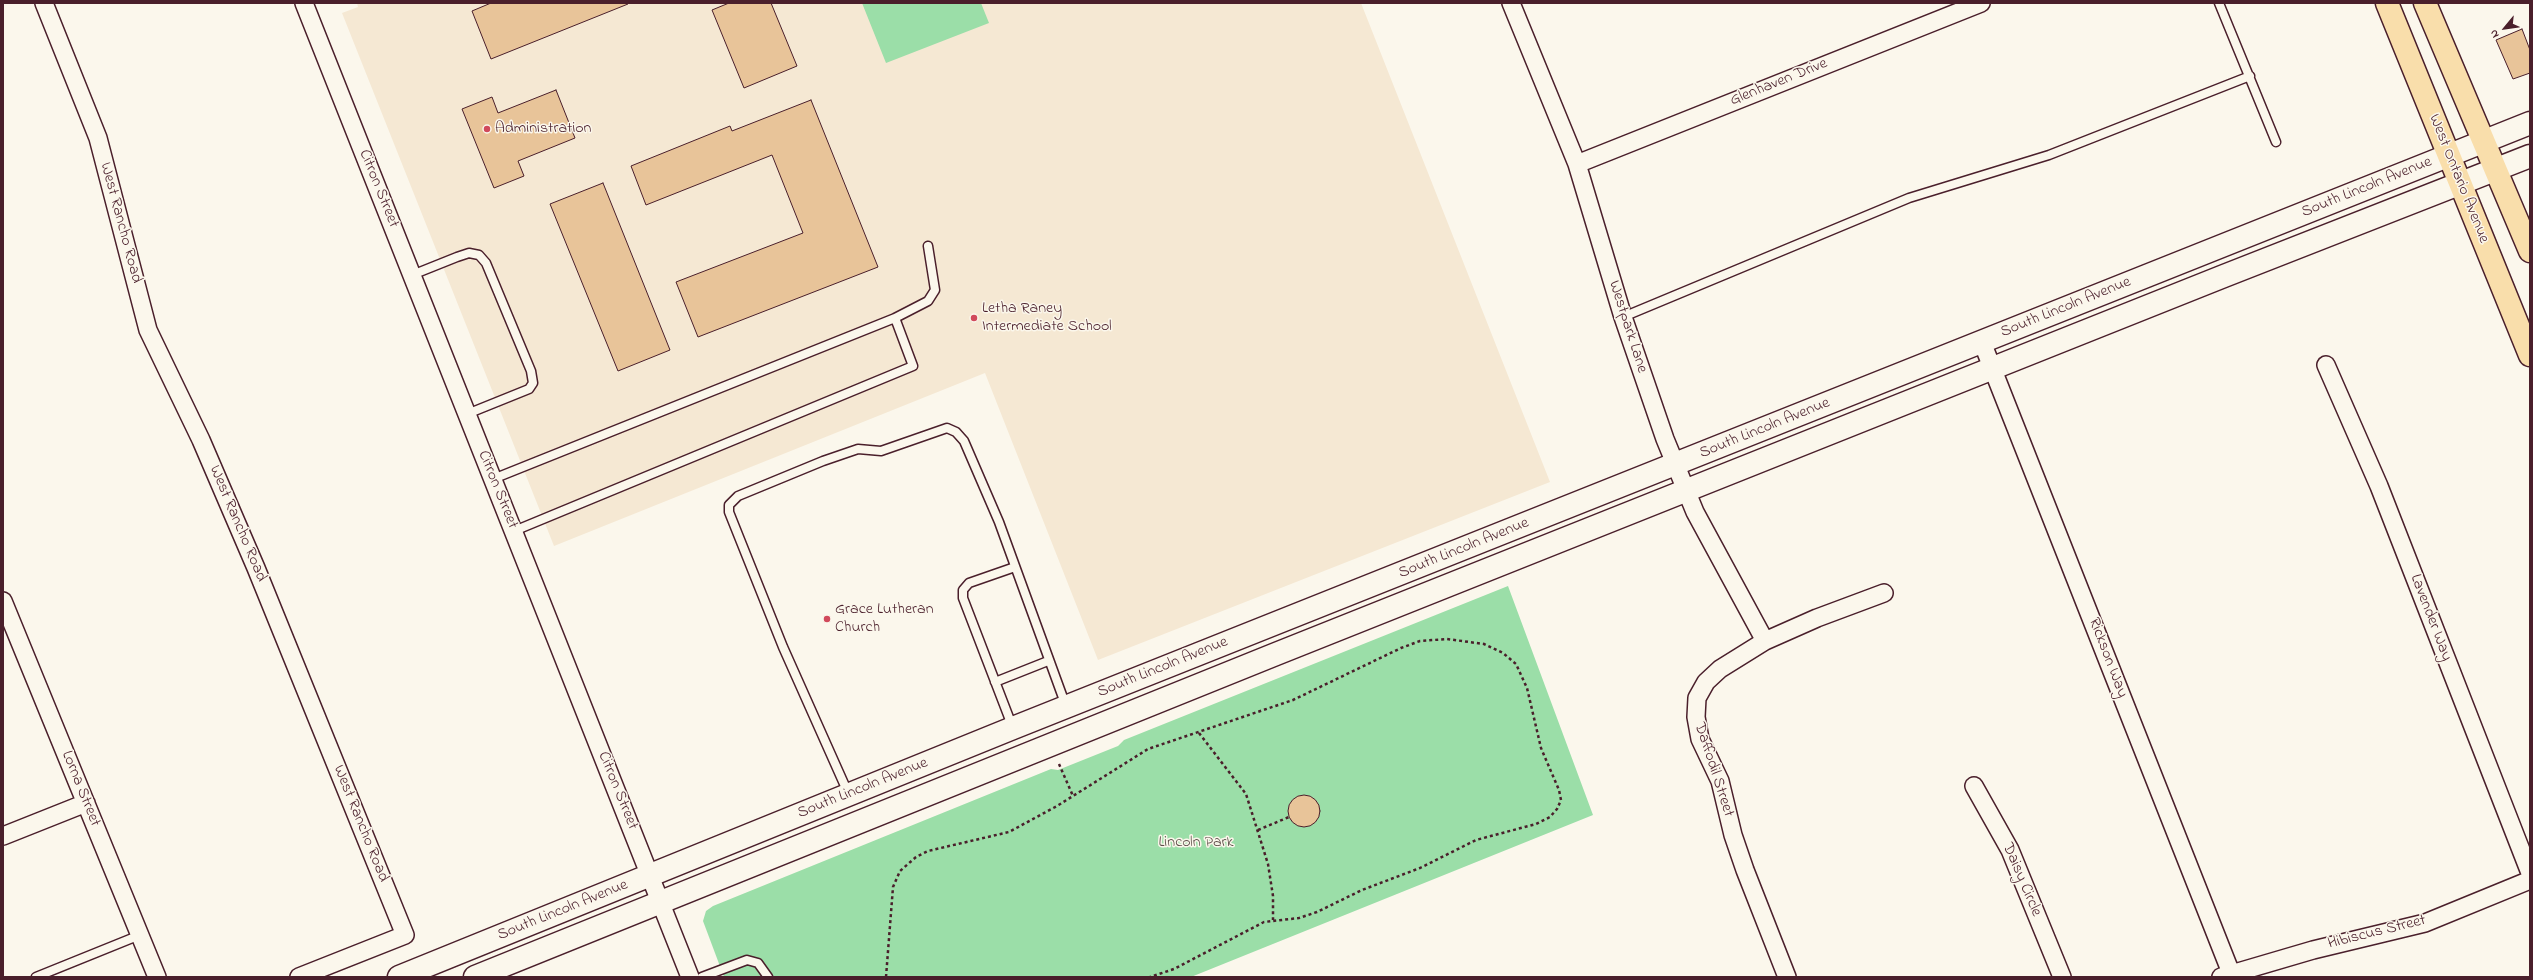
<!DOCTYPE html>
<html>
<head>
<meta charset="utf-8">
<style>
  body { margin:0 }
  #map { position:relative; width:2533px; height:980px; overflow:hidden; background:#fbf7ec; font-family:"Indie Flower",sans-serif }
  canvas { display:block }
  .frame { position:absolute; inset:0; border:4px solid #4a1f2b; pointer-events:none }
  .north { position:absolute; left:2485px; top:8px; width:40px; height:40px; -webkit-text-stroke:3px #fbf7ec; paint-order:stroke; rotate:241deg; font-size:11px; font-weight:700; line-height:16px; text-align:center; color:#4a1f2b }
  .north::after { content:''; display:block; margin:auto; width:14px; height:18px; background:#4a1f2b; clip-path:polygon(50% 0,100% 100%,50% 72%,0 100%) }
</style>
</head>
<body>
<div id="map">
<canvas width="2533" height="980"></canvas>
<div class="frame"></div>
<div class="north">N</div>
</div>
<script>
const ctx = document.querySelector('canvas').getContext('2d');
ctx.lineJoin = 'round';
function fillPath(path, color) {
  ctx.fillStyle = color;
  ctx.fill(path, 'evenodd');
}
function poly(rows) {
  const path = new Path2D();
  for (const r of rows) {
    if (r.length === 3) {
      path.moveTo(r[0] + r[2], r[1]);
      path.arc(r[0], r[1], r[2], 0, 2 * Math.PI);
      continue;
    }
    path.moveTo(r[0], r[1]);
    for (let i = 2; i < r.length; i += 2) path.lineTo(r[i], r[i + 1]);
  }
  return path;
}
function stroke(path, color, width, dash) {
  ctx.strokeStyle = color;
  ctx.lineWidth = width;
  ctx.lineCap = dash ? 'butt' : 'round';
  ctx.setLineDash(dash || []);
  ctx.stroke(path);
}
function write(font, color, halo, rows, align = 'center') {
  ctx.font = font + ' "Indie Flower",sans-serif';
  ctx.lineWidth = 3;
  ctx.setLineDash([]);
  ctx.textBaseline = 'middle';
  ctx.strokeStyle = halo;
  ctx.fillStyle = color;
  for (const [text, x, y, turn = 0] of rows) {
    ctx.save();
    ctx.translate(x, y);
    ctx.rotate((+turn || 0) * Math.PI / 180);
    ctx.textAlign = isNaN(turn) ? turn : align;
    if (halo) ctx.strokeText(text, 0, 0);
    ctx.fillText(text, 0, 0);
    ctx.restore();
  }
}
fillPath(poly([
  [357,3,1361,3,1550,482,1098,660,985,373,554,546,342,13,358,7]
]), '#f5e8d3');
fillPath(poly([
  [862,3,981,3,989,23,886,63],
  [1508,586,1593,815,1191,977,724,977,703,921,706,911,713,906,1051,769,1058,770,1118,746,1124,740]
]), '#9bdea8');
const building = poly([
  [491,3,628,3,628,4,491,59,472,11,491,3],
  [729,3,771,3,797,66,744,88,712,10,729,3],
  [2522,29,2530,50,2530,73,2513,79,2496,40,2522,29],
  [556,90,575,138,518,161,524,176,494,188,462,109,492,97,498,113,556,90],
  [811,100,878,267,698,337,676,282,803,233,772,155,646,205,631,166,730,126,732,131,811,100],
  [603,183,670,350,618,371,550,204,603,183],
  [1304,811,16]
]);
fillPath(building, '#e8c499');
stroke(building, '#4a1f2b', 1);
const service = poly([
  [2219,3,2276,142],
  [412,275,457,257,469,253,479,255,486,263,531,371,533,383,529,389,467,414],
  [1623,317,1909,198,2049,155,2250,76],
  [895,318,928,301,935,290,928,246],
  [493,479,895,318,913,366,514,531],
  [995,682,1048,661],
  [1013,728,963,598,963,590,969,583,1015,567],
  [849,795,783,647,729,512,729,505,738,496,823,461,858,449,881,451,947,428,956,432,964,441,999,522,1066,706],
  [36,977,140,935],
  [702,977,747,960,758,963,768,977]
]);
const minor = poly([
  [44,3,98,138,148,330,201,440,256,568,405,935,299,977],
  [304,3,690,977],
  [1511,3,1577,164,1623,317,1665,439,1695,512,1765,641],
  [1577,164,1981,3],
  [1982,342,2231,973],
  [2326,365,2379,486,2530,873],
  [3,601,157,977],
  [1974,786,2010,850,2062,977],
  [3,836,86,803],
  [1787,977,1745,870,1733,835,1720,781,1700,739,1696,717,1697,698,1706,682,1720,669,1765,641,1817,618,1884,593],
  [2221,977,2313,950,2425,923,2530,880]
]);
const secondary = poly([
  [399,977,1013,728,2530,123],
  [475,977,1276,654,2224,276,2530,156]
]);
const primary = poly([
  [2387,3,2530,355],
  [2425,3,2530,251]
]);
stroke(service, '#4a1f2b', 11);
stroke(minor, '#4a1f2b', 20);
stroke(secondary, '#4a1f2b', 25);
stroke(primary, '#4a1f2b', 25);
stroke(poly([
  [1199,733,1246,794,1268,864,1273,896,1273,920],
  [1059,764,1073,796],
  [1258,830,1289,817],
  [886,977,893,887,900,871,916,857,928,851,1009,832,1057,806,1148,749,1293,700,1401,648,1420,641,1447,639,1484,644,1503,653,1516,664,1527,688,1541,748,1559,790,1561,800,1557,809,1550,817,1536,824,1476,840,1420,868,1362,890,1317,912,1299,918,1264,922,1174,969,1150,977]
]), '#4a1f2b', 2.5, [3, 3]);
stroke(service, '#fbf7ec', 8);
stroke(minor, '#fbf7ec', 17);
stroke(secondary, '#fbf7ec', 22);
stroke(primary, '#f9deab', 22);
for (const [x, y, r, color] of [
  [487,129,4,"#d1495b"],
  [974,318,4,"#d1495b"],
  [827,619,4,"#d1495b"]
]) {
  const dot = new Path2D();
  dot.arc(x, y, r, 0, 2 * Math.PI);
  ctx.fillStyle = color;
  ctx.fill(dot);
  stroke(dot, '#fbf7ec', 1.5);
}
write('16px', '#4a1f2b', '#fbf7ec', [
  ["Glenhaven Drive",1779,83,-22],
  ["West Ontario Avenue",2458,179,68],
  ["South Lincoln Avenue",2367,188,-22],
  ["Citron Street",378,189,68],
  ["West Rancho Road",120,223,75],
  ["South Lincoln Avenue",2066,308,-22],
  ["Westpark Lane",1627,327,72],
  ["South Lincoln Avenue",1765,429,-22],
  ["Citron Street",497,490,68],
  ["West Rancho Road",237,524,67],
  ["South Lincoln Avenue",1464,549,-22],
  ["Lavender Way",2430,618,69],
  ["Rickson Way",2107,658,69],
  ["South Lincoln Avenue",1163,668,-22],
  ["Daffodil Street",1713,770,72],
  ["Lorna Street",80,789,68],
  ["South Lincoln Avenue",863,789,-22],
  ["Citron Street",617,791,68],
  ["West Rancho Road",360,824,68],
  ["Daisy Circle",2021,880,67],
  ["South Lincoln Avenue",563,911,-22],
  ["Hibiscus Street",2377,933,-14]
]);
write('16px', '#4a1f2b', '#fbf7ec', [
  ["Administration",495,129],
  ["Letha Raney",982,309],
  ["Intermediate School",982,327],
  ["Grace Lutheran",835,610],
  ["Church",835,628]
], 'left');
write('16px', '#5e4f4a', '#fbf7ec', [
  ["Lincoln Park",1196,843]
]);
</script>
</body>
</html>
